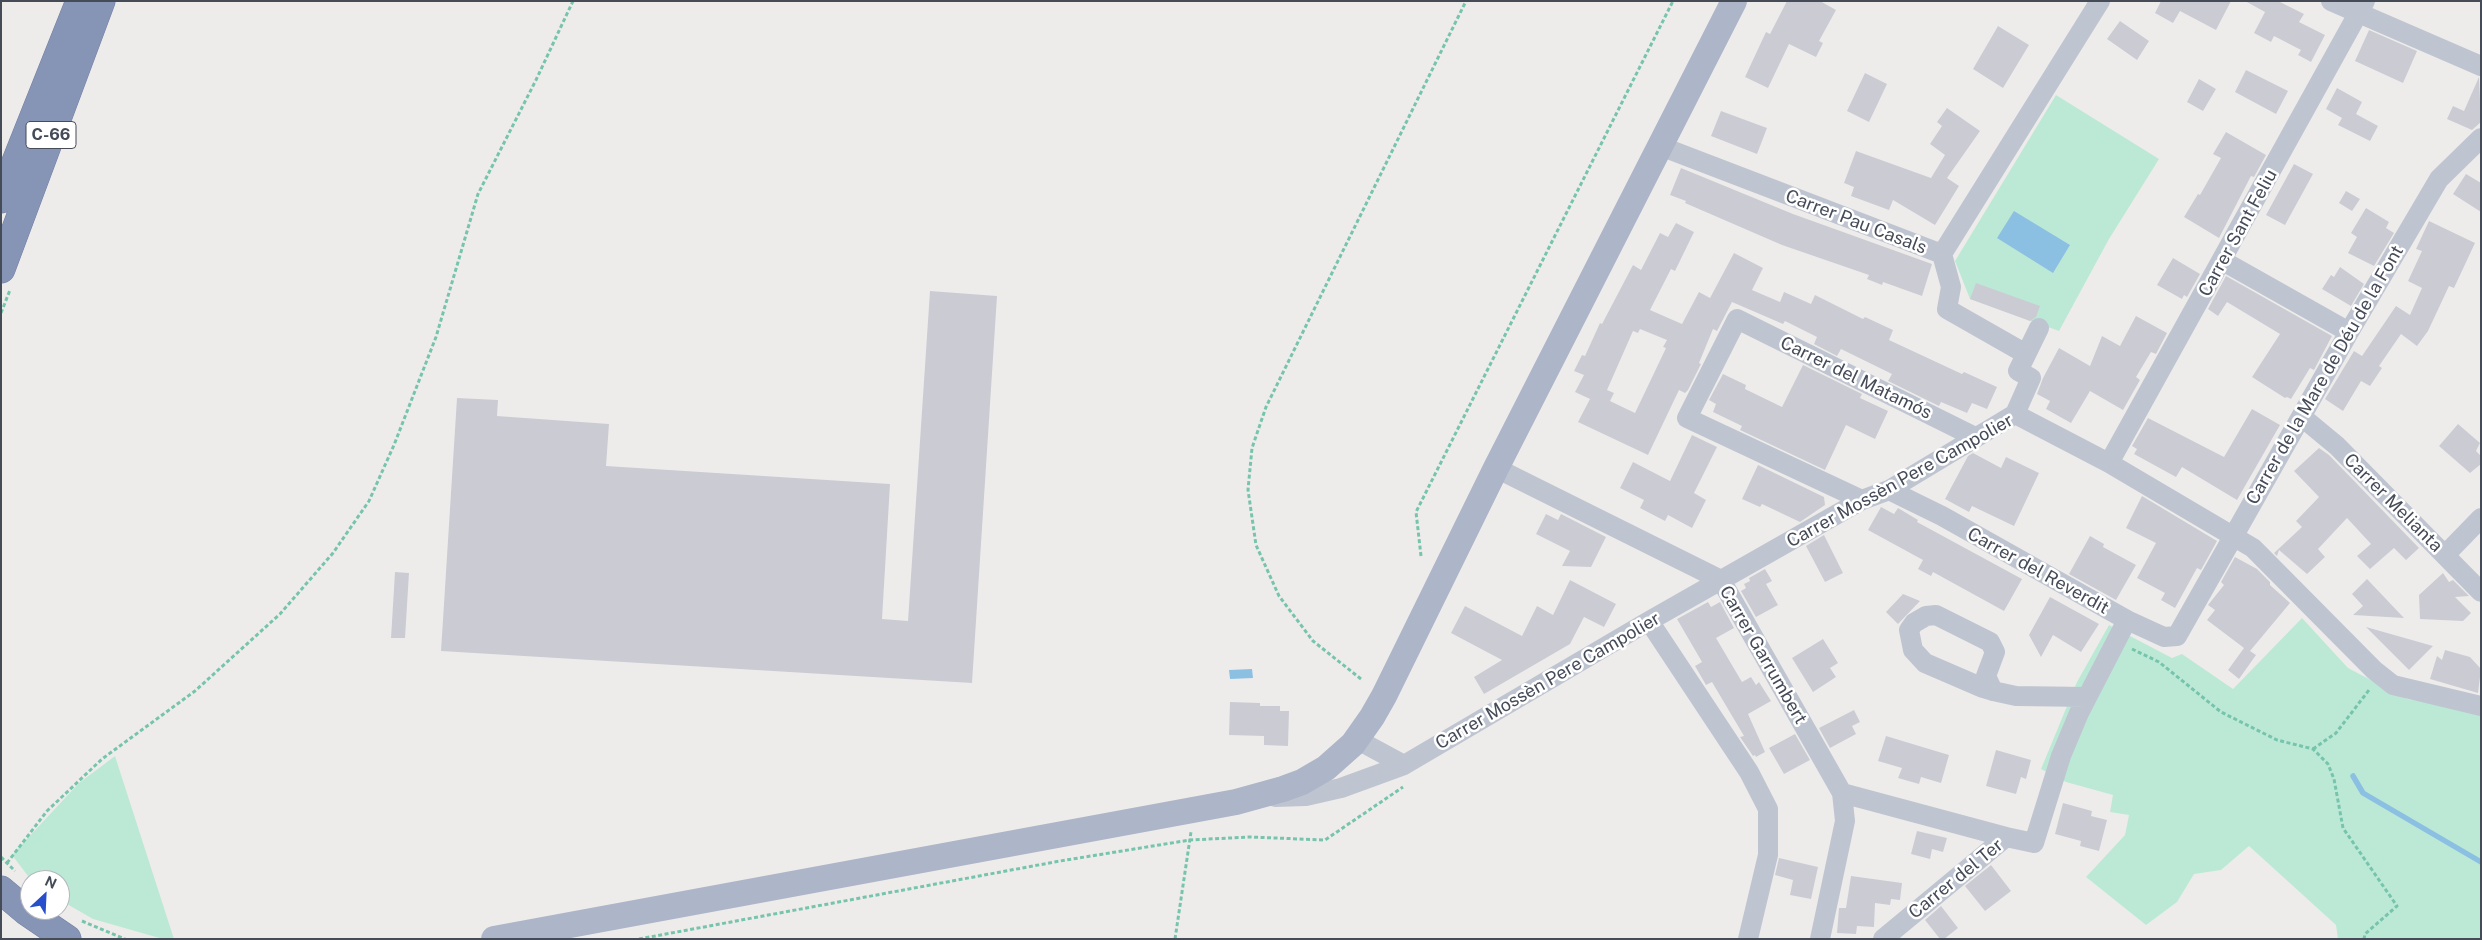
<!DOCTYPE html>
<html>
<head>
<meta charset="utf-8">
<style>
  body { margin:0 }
  #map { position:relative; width:2482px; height:940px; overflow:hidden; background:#eeeceb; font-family:"Public Sans",sans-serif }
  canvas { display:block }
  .frame { position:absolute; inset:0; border:2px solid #454b57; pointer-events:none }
  .north { position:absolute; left:20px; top:870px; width:50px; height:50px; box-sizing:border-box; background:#fff; border:1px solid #b5b7bc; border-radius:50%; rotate:25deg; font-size:14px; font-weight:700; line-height:20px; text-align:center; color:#454b57 }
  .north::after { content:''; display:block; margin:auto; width:18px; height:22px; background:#284fcb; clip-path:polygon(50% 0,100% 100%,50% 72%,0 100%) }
</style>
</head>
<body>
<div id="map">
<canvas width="2482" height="940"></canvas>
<div class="frame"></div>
<div class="north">N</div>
</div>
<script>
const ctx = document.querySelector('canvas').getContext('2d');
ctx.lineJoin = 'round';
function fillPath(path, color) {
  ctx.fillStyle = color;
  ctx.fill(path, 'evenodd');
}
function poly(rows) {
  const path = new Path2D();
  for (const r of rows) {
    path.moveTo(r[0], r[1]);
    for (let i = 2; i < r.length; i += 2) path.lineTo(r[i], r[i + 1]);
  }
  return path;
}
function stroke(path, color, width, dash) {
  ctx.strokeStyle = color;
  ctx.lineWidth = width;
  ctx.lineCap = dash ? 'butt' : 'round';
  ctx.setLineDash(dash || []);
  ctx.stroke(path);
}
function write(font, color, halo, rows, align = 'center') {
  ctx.font = font + ' "Public Sans",sans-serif';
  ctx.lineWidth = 5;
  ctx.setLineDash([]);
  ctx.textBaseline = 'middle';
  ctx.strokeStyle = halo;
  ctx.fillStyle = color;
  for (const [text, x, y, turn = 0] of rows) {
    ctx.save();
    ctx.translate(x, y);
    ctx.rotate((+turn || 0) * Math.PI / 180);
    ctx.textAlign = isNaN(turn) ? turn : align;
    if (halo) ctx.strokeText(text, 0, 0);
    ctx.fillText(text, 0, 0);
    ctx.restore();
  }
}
fillPath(poly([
  [2056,95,2159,159,2109,239,2059,331,1970,299,1955,261],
  [2302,618,2348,668,2407,699,2481,712,2481,939,2338,939,2336,925,2249,846,2221,870,2194,874,2177,902,2146,925,2086,877,2125,835,2129,815,2110,812,2113,795,2066,782,2041,769,2077,682,2109,625,2172,658,2182,654,2233,689],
  [115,756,174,939,163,939,93,919,60,900,60,880,31,880,12,855,79,783]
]), '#bce9d6');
fillPath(poly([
  [2014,211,2070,245,2053,273,1997,238],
  [1252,669,1253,678,1230,679,1229,670]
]), '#8cc0e2');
stroke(poly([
  [2353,776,2363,793,2481,862]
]), '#8cc0e2', 5.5);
fillPath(poly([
  [1787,1,1820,1,1836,10,1819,41,1823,43,1816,57,1789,44,1768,88,1745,77,1766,32,1770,34],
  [2161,1,2231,1,2216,30,2180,11,2173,23,2155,13],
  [2245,1,2278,1,2304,14,2299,22,2325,35,2311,62,2298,55,2301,50,2274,36,2271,42,2254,33,2265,12],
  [2120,21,2149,41,2137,60,2107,39],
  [1998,26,2029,45,2003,88,1973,69],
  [2369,30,2417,51,2403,83,2355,61],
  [2246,70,2288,91,2276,114,2235,92],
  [1865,73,1887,84,1869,122,1847,111],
  [2479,77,2481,122,2472,130,2447,119,2453,106,2464,111],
  [2199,79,2216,89,2203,111,2187,102],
  [2337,88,2362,102,2356,114,2378,126,2370,141,2338,125,2342,118,2326,109],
  [1947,108,1980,131,1947,178,1959,186,1935,225,1893,200,1889,210,1851,196,1854,187,1844,183,1856,151,1931,178,1945,155,1930,144,1942,126,1937,122],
  [1721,111,1767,128,1757,154,1711,136],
  [2226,132,2266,155,2254,177,2251,176,2219,238,2184,217,2198,194,2200,195,2221,158,2213,154],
  [2294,164,2313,174,2285,225,2266,215],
  [1681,168,1793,214,1932,264,1922,296,1883,282,1882,285,1867,279,1869,275,1782,245,1685,203,1686,201,1670,195],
  [2466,174,2481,183,2481,212,2453,194],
  [2346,191,2360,199,2352,211,2339,203],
  [2366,208,2389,222,2386,228,2394,233,2374,266,2348,253,2357,237,2351,233],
  [2429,221,2475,243,2454,288,2449,286,2428,331,2417,346,2401,334,2379,366,2382,368,2370,386,2361,381,2343,411,2325,399,2354,351,2362,356,2396,306,2410,315,2422,288,2408,281,2422,251,2416,249],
  [1676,223,1694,232,1675,271,1671,269,1650,310,1682,324,1699,292,1710,298,1734,253,1763,268,1752,290,1780,302,1784,292,1811,304,1815,295,1863,319,1865,317,1893,330,1889,340,1962,374,1964,372,1997,387,1987,409,1972,403,1967,413,1941,402,1939,406,1888,381,1892,374,1841,349,1837,356,1814,344,1817,337,1785,321,1783,324,1732,302,1717,331,1713,329,1699,363,1701,364,1688,390,1685,393,1679,390,1648,455,1578,422,1590,399,1575,392,1584,375,1574,371,1582,355,1585,356,1600,323,1602,324,1633,265,1641,270,1660,233,1668,237],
  [1640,329,1667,340,1663,347,1666,348,1635,413,1610,401,1614,393,1607,390,1633,331,1638,333],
  [2173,258,2200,274,2187,297,2184,295,2182,299,2157,285],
  [2340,267,2364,284,2351,306,2322,289,2331,275,2334,277],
  [2226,276,2332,336,2314,370,2310,368,2291,399,2287,397,2285,398,2252,377,2280,334,2227,302,2218,316,2208,309],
  [1976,283,2040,306,2036,317,2030,321,1970,299],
  [930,291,997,296,972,683,441,651,457,398,498,400,497,416,609,424,606,466,890,484,882,619,908,621],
  [2136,316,2167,333,2156,354,2151,352,2136,377,2140,380,2123,410,2090,391,2071,423,2046,409,2050,401,2037,394,2043,378,2059,348,2090,366,2102,336,2120,346],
  [1803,365,1862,394,1860,398,1888,411,1875,439,1846,425,1825,470,1740,430,1742,426,1713,412,1716,404,1709,400,1723,374,1746,385,1745,389,1782,407],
  [2252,409,2280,425,2237,500,2182,467,2176,477,2134,454,2137,449,2132,446,2148,418,2224,457],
  [2458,424,2480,443,2476,451,2481,456,2481,464,2470,473,2439,446],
  [1692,435,1717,447,1694,493,1706,500,1692,528,1668,515,1665,521,1640,508,1644,500,1620,488,1633,462,1670,481],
  [2319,448,2329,455,2419,548,2406,560,2394,548,2370,569,2357,556,2371,544,2347,518,2318,549,2325,557,2307,574,2279,550,2277,556,2274,553,2302,527,2296,521,2319,497,2294,471],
  [1973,453,2001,468,2006,457,2039,473,2014,526,1972,506,1969,512,1945,499,1968,456],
  [1758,465,1824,497,1825,505,1800,522,1762,504,1760,507,1742,499],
  [2142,496,2217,541,2201,570,2197,568,2175,608,2161,600,2165,593,2137,578,2156,543,2126,528],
  [1881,507,1894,514,1898,508,1918,520,1917,522,2022,579,2004,611,1933,572,1931,576,1918,569,1923,560,1868,530],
  [1546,514,1558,520,1561,514,1606,537,1591,567,1562,566,1570,551,1536,534],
  [1824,535,1843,573,1825,582,1806,546],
  [2090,536,2104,544,2103,547,2136,565,2116,600,2069,574],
  [2235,557,2257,569,2270,582,2270,585,2290,603,2250,651,2256,655,2239,679,2228,670,2244,648,2207,620,2215,610,2208,605,2224,585,2221,582],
  [1765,569,1772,581,1766,584,1778,605,1756,617,1741,591,1746,588,1744,584,1750,581,1749,578],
  [395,572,409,573,405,638,391,638],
  [2443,573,2449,582,2453,580,2469,596,2455,597,2471,613,2463,621,2420,619,2419,595],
  [2367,579,2404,618,2353,615,2363,606,2352,594],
  [1570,580,1616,604,1604,627,1584,617,1570,644,1484,694,1474,677,1502,660,1451,633,1465,606,1522,636,1537,606,1553,615],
  [1903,594,1920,601,1898,624,1886,612],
  [2050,597,2099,624,2081,652,2053,635,2041,657,2029,635],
  [1708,602,1711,607,1720,602,1734,628,1716,638,1742,682,1751,677,1756,685,1759,682,1771,701,1748,714,1765,752,1756,757,1755,755,1753,756,1740,737,1744,736,1712,682,1706,685,1695,666,1702,662,1677,619],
  [2366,627,2433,646,2409,670],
  [1823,639,1838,663,1830,668,1836,677,1813,692,1792,658],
  [2445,650,2470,657,2481,669,2478,693,2430,679,2437,656,2442,660],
  [1230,702,1260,703,1260,706,1280,706,1280,711,1289,711,1288,746,1264,745,1264,736,1229,735],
  [1854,710,1860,722,1852,726,1856,734,1830,748,1819,728],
  [1795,734,1810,760,1784,774,1769,748],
  [1886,736,1949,755,1941,783,1921,777,1919,784,1898,778,1902,768,1878,761],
  [1996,750,2031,760,2026,779,2021,777,2016,794,1986,786],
  [2063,803,2092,811,2091,816,2107,820,2099,851,2080,846,2081,841,2055,834],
  [1917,831,1947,838,1943,852,1932,849,1930,859,1911,854],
  [1779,858,1818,867,1811,899,1790,895,1793,880,1775,875],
  [1991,865,2011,891,1985,911,1965,886],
  [1851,876,1902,883,1900,900,1891,899,1890,905,1875,903,1874,927,1857,926,1856,934,1837,933,1839,908,1846,908],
  [1941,906,1958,928,1944,939,1940,939,1925,920]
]), '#cbccd3');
const highway = poly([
  [1,199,80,1],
  [1,269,101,1],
  [1,890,26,911,67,939]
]);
stroke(highway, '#727fa2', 29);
stroke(poly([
  [1,313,10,290],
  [1421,556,1416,512,1673,1],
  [2132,649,2159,662,2221,712,2277,740,2313,749,2328,764,2334,779,2343,828,2397,906,2365,934,2364,939],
  [1361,679,1313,641,1279,596,1256,545,1248,490,1252,448,1266,407,1466,1],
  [2313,749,2336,733,2369,690],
  [1,857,15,871],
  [7,863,47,811,102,759,195,691,280,614,333,553,369,501,394,445,436,337,478,194,536,80,573,1],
  [82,921,125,939],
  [639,939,1060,861,1190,840,1250,837,1325,840,1403,787],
  [1175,939,1191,832]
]), '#77c4ad', 3, [4, 2.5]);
stroke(poly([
  [2331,1,2481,66],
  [1660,146,1942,254,2100,1],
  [1942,254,1951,287,1947,309,2026,354],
  [2223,261,2349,332],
  [2015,414,2031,378,2018,371,2039,328],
  [2302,417,2337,446,2481,592],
  [2109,463,2365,1],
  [1496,468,1721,580,1842,793,1845,821,1820,939],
  [1889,490,1942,516,2127,620,2164,637,2177,636,2349,332,2439,179,2481,138],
  [1862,500,1687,418,1737,319,1975,437],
  [2445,555,2481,518],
  [1649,621,1749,772,1768,809,1768,855,1748,939],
  [1993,691,1986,676,1995,652,1990,642,1936,615,1926,616,1914,623,1909,630,1913,650,1925,663,1983,688,1993,691,2016,696,2087,697],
  [1356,739,1404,765],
  [1842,793,2006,837],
  [1275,797,1306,796,1341,788,1404,765,1649,621,1862,500,1889,490,2015,414,2109,463,2253,548,2374,670,2393,685,2481,706],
  [1883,939,2006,837,2034,843,2061,756,2079,713,2127,620]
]), '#bfc5d0', 20);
stroke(poly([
  [494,939,1236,802,1283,789,1302,782,1326,768,1353,744,1372,717,1384,696,1496,468,1734,1]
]), '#adb5c8', 26);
stroke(highway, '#8694b6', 28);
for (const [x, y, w] of [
  [51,135,50]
]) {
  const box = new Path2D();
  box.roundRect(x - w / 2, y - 13.5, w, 27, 4);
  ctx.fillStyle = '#fff';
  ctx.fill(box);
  stroke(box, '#454b57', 1);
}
write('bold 16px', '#454b57', null, [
  ["C-66",51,135]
]);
write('18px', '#454b57', '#fff', [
  ["Carrer Pau Casals",1856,222,21],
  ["Carrer Sant Feliu",2238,233,-61],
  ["Carrer de la Mare de Déu de la Font",2325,375,-60],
  ["Carrer del Matamós",1856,378,26],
  ["Carrer Mossèn Pere Campolier",1900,481,-29],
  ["Carrer Melianta",2393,503,45],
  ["Carrer del Reverdit",2038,571,29],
  ["Carrer Garrumbert",1763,655,60],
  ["Carrer Mossèn Pere Campolier",1548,681,-30],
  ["Carrer del Ter",1956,879,-39]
]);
</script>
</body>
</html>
